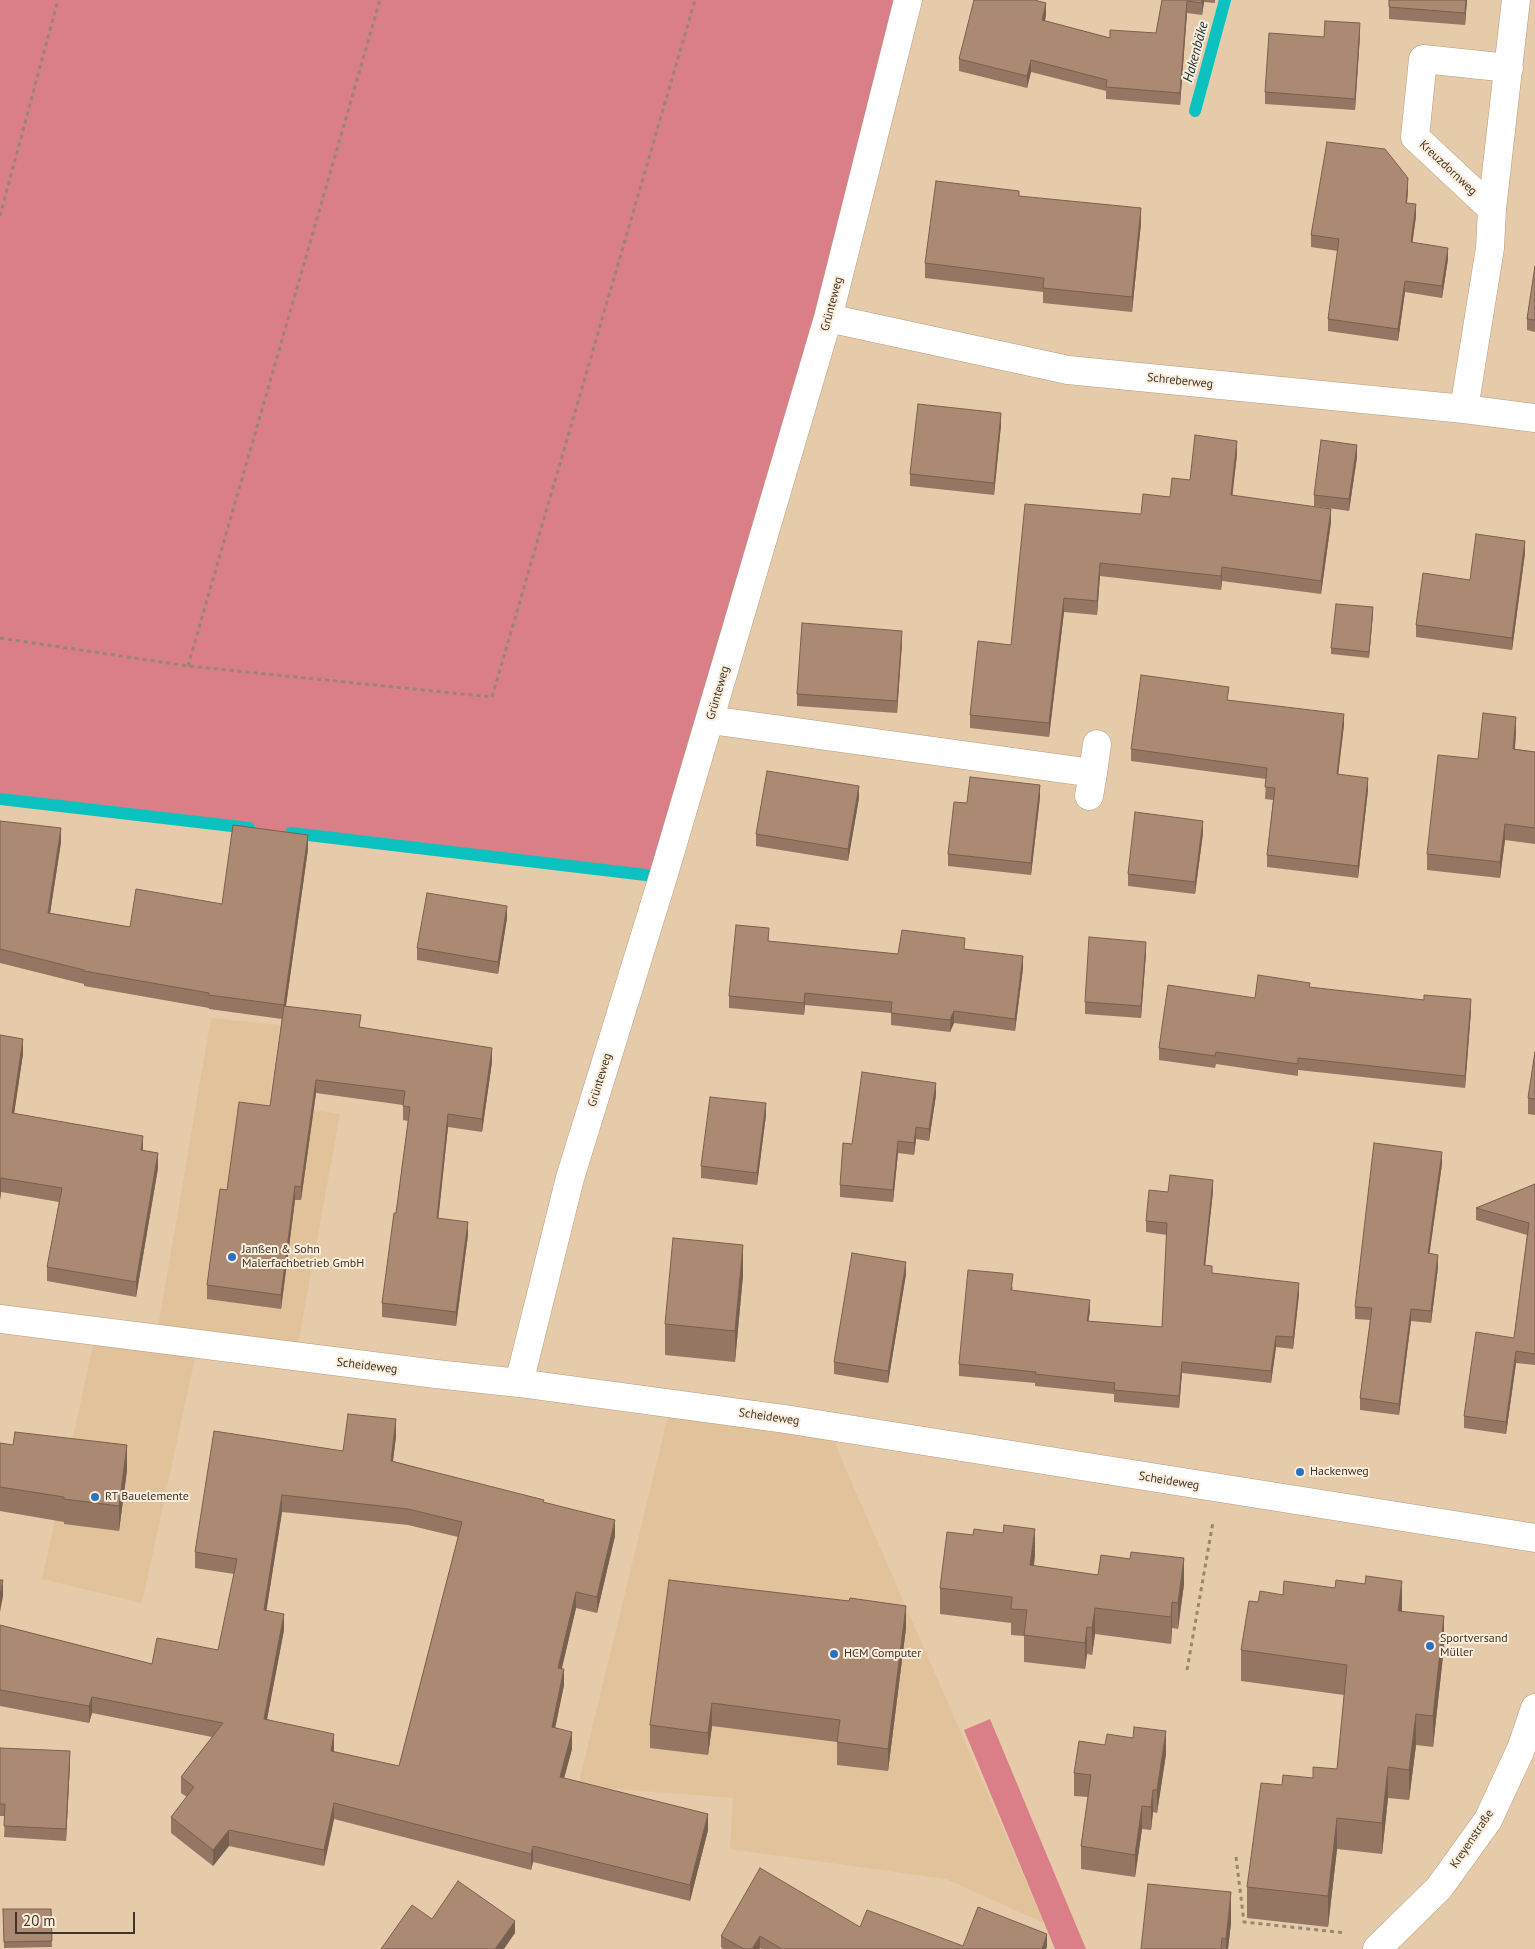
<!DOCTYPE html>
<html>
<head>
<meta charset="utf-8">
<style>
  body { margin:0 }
  #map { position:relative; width:1535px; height:1949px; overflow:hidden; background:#e5cbaa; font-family:"PT Sans",sans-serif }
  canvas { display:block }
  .scale { position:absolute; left:15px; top:1912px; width:120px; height:22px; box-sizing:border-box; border:2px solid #3e3427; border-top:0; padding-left:6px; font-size:15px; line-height:18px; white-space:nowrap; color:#3e3427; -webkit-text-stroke:4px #fceedd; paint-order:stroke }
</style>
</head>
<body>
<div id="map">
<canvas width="1535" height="1949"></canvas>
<div class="scale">20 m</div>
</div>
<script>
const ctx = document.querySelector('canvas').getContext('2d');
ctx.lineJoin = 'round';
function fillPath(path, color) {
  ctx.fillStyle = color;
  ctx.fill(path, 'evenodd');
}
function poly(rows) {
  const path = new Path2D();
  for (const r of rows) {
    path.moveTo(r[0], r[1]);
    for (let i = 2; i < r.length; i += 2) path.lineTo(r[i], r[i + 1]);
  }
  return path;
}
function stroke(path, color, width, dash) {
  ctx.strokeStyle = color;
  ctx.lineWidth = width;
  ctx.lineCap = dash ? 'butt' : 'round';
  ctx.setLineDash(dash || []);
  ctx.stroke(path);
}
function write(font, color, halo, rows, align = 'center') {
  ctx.font = font + ' "PT Sans",sans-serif';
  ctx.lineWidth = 4;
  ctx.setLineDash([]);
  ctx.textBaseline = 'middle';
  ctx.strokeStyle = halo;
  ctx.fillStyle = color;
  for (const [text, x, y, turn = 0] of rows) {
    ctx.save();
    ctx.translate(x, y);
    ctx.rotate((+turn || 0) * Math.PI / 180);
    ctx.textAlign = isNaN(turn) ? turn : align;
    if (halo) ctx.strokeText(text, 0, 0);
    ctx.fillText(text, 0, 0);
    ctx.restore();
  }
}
fillPath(poly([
  [211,1018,280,1025,269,1104,340,1114,296,1355,198,1344,142,1603,42,1579,96,1332,156,1339],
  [671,1404,827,1426,1044,1923,946,1879,730,1849,733,1798,578,1786]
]), '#e1c29a');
fillPath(poly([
  [0,0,908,0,663,877,0,799],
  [990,1719,1086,1949,1055,1949,964,1730]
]), '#da7f88');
stroke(poly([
  [1195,111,1225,0],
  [0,799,249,828],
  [291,833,663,877]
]), '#0bc2c1', 12);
const street = poly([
  [1492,209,1415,137,1423,59,1509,68],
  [828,318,1068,370,1464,409,1535,418],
  [1464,409,1490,248,1492,209,1516,0],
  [710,720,1093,773,1089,796],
  [1093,773,1097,744],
  [0,1319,436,1374,519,1383,785,1419,1535,1538],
  [519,1383,570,1178,663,877,828,318,908,0],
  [1377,1949,1439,1888,1488,1820,1521,1749,1535,1708]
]);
stroke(street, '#b39a7a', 29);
stroke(poly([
  [0,216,58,0],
  [0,638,188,666,492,697,695,0],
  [188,666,380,0],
  [1187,1670,1213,1522],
  [1236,1857,1244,1922,1346,1933]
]), '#98866e', 3, [4, 4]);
stroke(street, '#fff', 28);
fillPath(poly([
  [1162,0,1215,0,1215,3,1204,2,1202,15,1187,13,1180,105,1106,99,1106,91,1031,72,1027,88,959,71,959,59,1046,15,1045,21,1110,38,1156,33],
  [1467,0,1465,25,1389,19,1389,7],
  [1360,35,1355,110,1265,104,1265,92,1324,37],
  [1408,190,1407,203,1416,216,1412,243,1448,259,1442,298,1405,292,1398,341,1328,331,1328,319,1338,251,1311,247,1311,235],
  [1019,196,1141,223,1132,312,1043,303,1043,292,925,278,925,263],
  [1535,266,1535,332,1527,330,1527,319],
  [1001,425,994,495,910,486,910,474],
  [1237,454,1232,495,1331,522,1321,594,1222,581,1221,590,1100,576,1097,615,1064,612,1049,737,970,728,970,715,1011,645,1141,514,1170,497,1190,480],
  [1357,457,1349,511,1314,506,1314,495],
  [1525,553,1512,650,1416,637,1416,625,1470,580],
  [1373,613,1369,658,1331,654,1331,648],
  [902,643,897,713,797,706,797,694],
  [1229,701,1344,725,1338,774,1368,790,1358,878,1267,867,1267,855,1273,800,1265,799,1266,779,1131,761,1131,749],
  [1516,733,1515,749,1535,752,1535,844,1505,840,1500,878,1427,870,1427,854,1478,759],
  [1040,797,1031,875,948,866,948,854,967,803],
  [859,798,848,861,756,846,756,834],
  [0,821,61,842,50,913,130,927,222,904,308,849,286,1006,361,1027,492,1062,482,1132,448,1127,438,1218,468,1235,456,1326,382,1317,382,1303,396,1213,408,1121,403,1120,403,1105,316,1093,301,1200,295,1200,281,1309,207,1299,207,1285,227,1190,270,1106,282,1019,209,1009,209,1008,84,986,84,984,0,963],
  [1203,833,1195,894,1128,886,1128,874],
  [507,918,498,974,417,960,417,948],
  [769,941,898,954,965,949,1023,968,1015,1031,954,1023,950,1032,891,1025,891,1013,805,1005,804,1015,729,1008,729,996],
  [1146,953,1141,1018,1085,1014,1085,1002],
  [1310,987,1471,1011,1465,1088,1298,1070,1298,1076,1216,1064,1215,1068,1159,1060,1159,1048,1255,998],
  [0,1035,23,1054,14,1113,143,1151,158,1168,136,1297,47,1281,47,1267,59,1202,1,1192,0,1200],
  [1535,1052,1535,1115,1528,1114,1528,1098],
  [936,1095,929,1141,916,1139,914,1155,898,1153,893,1202,840,1197,840,1185,852,1144],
  [766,1115,757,1185,701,1178,701,1166],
  [1442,1164,1429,1254,1438,1267,1431,1323,1411,1321,1399,1415,1360,1410,1360,1398,1370,1320,1355,1319,1355,1307],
  [1535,1184,1535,1365,1516,1363,1506,1434,1464,1428,1464,1416,1514,1338,1527,1235,1476,1220,1476,1208],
  [1213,1191,1205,1265,1212,1273,1299,1294,1293,1349,1276,1347,1271,1383,1182,1373,1179,1408,1114,1402,1114,1394,1035,1386,1035,1383,959,1376,959,1364,1013,1286,1012,1291,1090,1311,1088,1321,1162,1327,1167,1235,1146,1232,1146,1221,1168,1192],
  [906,1274,888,1383,834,1374,834,1362],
  [743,1275,735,1362,665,1355,665,1324],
  [396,1436,393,1461,544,1503,615,1536,597,1613,576,1608,562,1668,564,1685,555,1728,572,1749,564,1778,708,1830,690,1901,533,1862,531,1870,334,1819,324,1866,229,1846,213,1866,171,1833,171,1817,187,1797,181,1793,181,1777,212,1737,92,1713,89,1723,0,1706,0,1625,152,1664,218,1650,234,1574,195,1568,195,1552,343,1451],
  [282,1512,408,1525,458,1537,399,1766,334,1752,334,1750,267,1719,284,1630,266,1611],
  [0,1443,127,1470,119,1531,64,1524,64,1522,0,1511],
  [1035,1555,1034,1566,1098,1575,1184,1584,1178,1629,1172,1628,1171,1644,1095,1634,1092,1655,1087,1654,1085,1669,1024,1662,1024,1636,1011,1635,1011,1623,940,1614,940,1588],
  [1258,1602,1402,1612,1444,1647,1433,1747,1416,1745,1409,1800,1388,1798,1382,1854,1337,1849,1328,1927,1247,1918,1247,1887,1282,1785,1313,1778,1337,1769,1344,1695,1241,1681,1241,1650],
  [906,1628,888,1771,837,1765,837,1742,712,1726,708,1755,650,1748,650,1725],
  [0,1748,70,1763,66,1841,4,1837,5,1816,0,1816],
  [1166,1754,1157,1813,1153,1812,1151,1830,1142,1829,1135,1877,1081,1869,1081,1846,1088,1797,1074,1796,1074,1773],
  [3,1909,51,1909,52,1947,4,1948],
  [1231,1923,1228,1949,1141,1949],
  [860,1927,963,1946,1047,1946,1046,1949,762,1949,760,1948,759,1949,723,1949,721,1947,721,1936]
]), '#947663');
fillPath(poly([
  [1202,0,1204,0,1204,2,1202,15],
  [1466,0,1467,0,1465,25,1465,13],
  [1187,1,1187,13,1180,105,1180,93],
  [1046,3,1046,15,1042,32,1042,20],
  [1360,23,1360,35,1355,110,1355,99],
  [1031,60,1031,72,1027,88,1027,76],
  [1408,178,1408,190,1406,214,1406,203],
  [1416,204,1416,216,1411,254,1411,242],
  [1141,208,1141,223,1132,312,1132,297],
  [1448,248,1448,259,1442,298,1442,286],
  [1405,281,1405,292,1398,341,1398,329],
  [1001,413,1001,425,994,495,994,483],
  [1237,441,1237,454,1231,509,1231,495],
  [1357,445,1357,457,1349,511,1349,499],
  [1331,509,1331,522,1321,594,1321,581],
  [1525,541,1525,553,1512,650,1512,638],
  [1100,563,1100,576,1097,615,1097,601],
  [1222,567,1222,581,1221,590,1221,576],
  [1064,598,1064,612,1049,737,1049,723],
  [1373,607,1373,613,1369,658,1369,652],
  [902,631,902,643,897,713,897,701],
  [1344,714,1344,725,1337,785,1337,774],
  [1516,717,1516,733,1513,765,1513,749],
  [1368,778,1368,790,1358,878,1358,866],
  [1040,785,1040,797,1031,875,1031,863],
  [859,786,859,798,848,861,848,849],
  [1203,821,1203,833,1195,894,1195,882],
  [1505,824,1505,840,1500,878,1500,862],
  [61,828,61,842,48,927,48,913],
  [308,835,308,849,284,1019,284,1005],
  [507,906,507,918,498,974,498,962],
  [1146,942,1146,953,1141,1018,1141,1006],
  [1023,956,1023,968,1015,1031,1015,1019],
  [805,993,805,1005,804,1015,804,1003],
  [1471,999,1471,1011,1465,1088,1465,1076],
  [954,1011,954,1023,950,1032,950,1020],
  [23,1039,23,1054,12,1128,12,1113],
  [492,1048,492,1062,482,1132,482,1119],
  [316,1080,316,1093,301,1200,301,1187],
  [936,1083,936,1095,929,1141,929,1129],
  [766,1103,766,1115,757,1185,757,1173],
  [448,1114,448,1127,437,1232,437,1218],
  [916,1127,916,1139,914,1155,914,1143],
  [143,1136,143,1151,141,1150],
  [898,1141,898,1153,893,1202,893,1190],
  [1442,1152,1442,1164,1428,1265,1428,1253],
  [158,1153,158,1168,136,1297,136,1282],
  [1,1178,1,1192,0,1200,0,1185],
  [1213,1180,1213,1191,1204,1277,1204,1265],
  [295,1186,295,1200,281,1309,281,1295],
  [468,1222,468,1235,456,1326,456,1312],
  [743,1245,743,1275,735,1362,735,1331],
  [1438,1255,1438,1267,1431,1323,1431,1311],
  [906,1262,906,1274,888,1383,888,1371],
  [1299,1283,1299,1294,1293,1349,1293,1337],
  [1090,1300,1090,1311,1087,1332,1087,1321],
  [1411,1309,1411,1321,1399,1415,1399,1404],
  [1276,1336,1276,1347,1271,1383,1271,1371],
  [1516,1351,1516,1363,1506,1434,1506,1422],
  [1182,1362,1182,1373,1179,1408,1179,1396],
  [396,1419,396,1436,391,1477,391,1461],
  [127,1445,127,1470,119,1531,119,1506],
  [282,1495,282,1512,264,1626,264,1610],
  [615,1520,615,1536,597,1613,597,1597],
  [1035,1529,1035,1555,1030,1592,1030,1565],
  [1184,1558,1184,1584,1178,1629,1178,1603],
  [3,1580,3,1596,0,1612,0,1596],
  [1402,1581,1402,1612,1398,1611],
  [576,1592,576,1608,558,1684,558,1668],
  [1172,1602,1172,1628,1171,1644,1171,1617],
  [906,1606,906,1628,888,1771,888,1749],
  [1095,1608,1095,1634,1092,1655,1092,1628],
  [284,1614,284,1630,264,1735,264,1719],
  [1444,1616,1444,1647,1433,1747,1433,1716],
  [1087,1627,1087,1654,1085,1669,1085,1643],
  [564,1669,564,1685,552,1743,552,1727],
  [92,1697,92,1713,89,1723,89,1706],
  [712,1703,712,1726,708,1755,708,1733],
  [1416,1714,1416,1745,1409,1800,1409,1770],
  [1166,1731,1166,1754,1157,1813,1157,1790],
  [572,1732,572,1749,560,1793,560,1777],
  [334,1734,334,1750,331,1767,331,1751],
  [70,1751,70,1763,66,1841,66,1829],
  [1388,1767,1388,1798,1382,1854,1382,1823],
  [1153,1790,1153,1812,1151,1830,1151,1807],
  [334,1803,334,1819,324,1866,324,1850],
  [1142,1806,1142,1829,1135,1877,1135,1855],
  [708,1814,708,1830,690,1901,690,1885],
  [1337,1818,1337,1849,1328,1927,1328,1896],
  [229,1830,229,1846,213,1866,213,1850],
  [533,1846,533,1862,531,1870,531,1854],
  [1231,1892,1231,1923,1228,1949,1226,1949,1226,1939],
  [515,1921,515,1933,504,1949,495,1949],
  [1047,1934,1047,1946,1046,1949,1042,1949],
  [760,1936,760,1948,759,1949,752,1949]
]), '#786050');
const building = poly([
  [974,0,1034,0,1046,3,1042,20,1110,38,1110,30,1156,33,1162,0,1202,0,1202,3,1187,1,1180,93,1106,87,1107,80,1031,60,1027,76,959,59,974,0],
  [1389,0,1466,0,1465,13,1389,7,1389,0],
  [1325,21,1360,23,1355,99,1265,92,1269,33,1324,37,1325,21],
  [1327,142,1385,149,1408,178,1406,203,1416,204,1411,242,1448,248,1442,286,1405,281,1398,329,1328,319,1339,239,1311,235,1327,142],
  [936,181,1019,191,1019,196,1141,208,1132,297,1043,288,1044,278,925,263,936,181],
  [1535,266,1535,320,1527,319,1535,266],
  [918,404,1001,413,994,483,910,474,918,404],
  [1195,435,1237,441,1231,495,1331,509,1321,581,1222,567,1221,576,1100,563,1097,601,1064,598,1049,723,970,715,978,641,1011,645,1025,504,1141,514,1143,494,1170,497,1172,478,1190,480,1195,435],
  [1321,440,1357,445,1349,499,1314,495,1321,440],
  [1476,534,1525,541,1512,638,1416,625,1423,573,1470,580,1476,534],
  [1336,604,1373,607,1369,652,1331,648,1336,604],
  [802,623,902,631,897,701,797,694,802,623],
  [1141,675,1229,687,1227,700,1344,714,1337,774,1368,778,1358,866,1267,855,1275,788,1265,787,1267,768,1131,749,1141,675],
  [1483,713,1516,717,1513,749,1535,752,1535,828,1505,824,1500,862,1427,854,1438,755,1478,759,1483,713],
  [767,771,859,786,848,849,756,834,767,771],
  [970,777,1040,785,1031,863,948,854,954,802,967,803,970,777],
  [1135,812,1203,821,1195,882,1128,874,1135,812],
  [0,821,61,828,48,913,130,927,136,889,222,904,233,825,308,835,284,1005,209,995,209,993,84,971,84,970,0,949,0,821],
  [427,893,507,906,498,962,417,948,427,893],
  [736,925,769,928,768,941,898,954,902,930,965,938,964,949,1023,956,1015,1019,954,1011,950,1020,891,1013,892,1002,805,993,804,1003,729,996,736,925],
  [1089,937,1146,942,1141,1006,1085,1002,1089,937],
  [1258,975,1310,983,1309,987,1424,1000,1424,995,1471,999,1465,1076,1298,1058,1298,1064,1216,1052,1215,1056,1159,1048,1168,985,1255,998,1258,975],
  [284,1006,361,1015,359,1027,492,1048,482,1119,448,1114,437,1218,468,1222,456,1312,382,1303,394,1213,396,1213,410,1107,403,1106,405,1091,316,1080,301,1187,295,1186,281,1295,207,1285,220,1189,227,1190,239,1102,270,1106,284,1006],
  [0,1035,23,1039,12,1113,143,1136,141,1150,158,1153,136,1282,47,1267,62,1188,1,1178,0,1185,0,1035],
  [1535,1052,1535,1099,1528,1098,1535,1052],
  [862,1072,936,1083,929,1129,916,1127,914,1143,898,1141,893,1190,840,1185,843,1143,852,1144,862,1072],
  [710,1097,766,1103,757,1173,701,1166,710,1097],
  [1374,1143,1442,1152,1428,1253,1438,1255,1431,1311,1411,1309,1399,1404,1360,1398,1372,1308,1355,1307,1374,1143],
  [1170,1175,1213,1180,1204,1265,1212,1266,1212,1273,1299,1283,1293,1337,1276,1336,1271,1371,1182,1362,1179,1396,1114,1390,1115,1383,1035,1374,1036,1372,959,1364,968,1270,1013,1274,1011,1290,1090,1300,1087,1321,1162,1327,1167,1223,1146,1221,1149,1190,1168,1192,1170,1175],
  [1535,1184,1535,1354,1516,1351,1506,1422,1464,1416,1476,1332,1514,1338,1529,1223,1476,1208,1535,1184],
  [673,1238,743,1245,735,1331,665,1324,673,1238],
  [852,1253,906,1262,888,1371,834,1362,852,1253],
  [348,1414,396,1419,391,1461,544,1500,543,1502,615,1520,597,1597,576,1592,558,1668,564,1669,552,1727,572,1732,560,1777,708,1814,690,1885,533,1846,531,1854,334,1803,324,1850,229,1830,213,1850,171,1817,194,1787,181,1777,223,1723,92,1697,89,1706,0,1690,0,1625,152,1664,157,1638,218,1650,237,1559,195,1552,214,1431,343,1451,348,1414],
  [282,1495,408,1509,462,1522,399,1766,331,1751,334,1734,264,1719,284,1614,264,1610,282,1495],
  [15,1432,127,1445,119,1506,64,1499,64,1497,0,1487,0,1443,13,1445,15,1432],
  [1004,1525,1035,1529,1030,1565,1098,1575,1101,1555,1130,1559,1131,1552,1184,1558,1178,1603,1172,1602,1171,1617,1095,1608,1092,1628,1087,1627,1085,1643,1024,1635,1027,1610,1011,1609,1012,1597,940,1588,947,1532,973,1535,974,1529,1003,1533,1004,1525],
  [1366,1576,1402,1581,1398,1611,1444,1616,1433,1716,1416,1714,1409,1770,1388,1767,1382,1823,1337,1818,1328,1896,1247,1887,1261,1783,1282,1785,1283,1775,1313,1778,1313,1767,1337,1769,1347,1665,1241,1650,1249,1601,1258,1602,1260,1591,1283,1595,1284,1581,1335,1588,1336,1580,1365,1584,1366,1576],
  [0,1580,3,1580,0,1596,0,1580],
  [669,1580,849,1601,850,1598,906,1606,888,1749,837,1742,840,1720,712,1703,708,1733,650,1725,669,1580],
  [1134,1727,1166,1731,1157,1790,1153,1790,1151,1807,1142,1806,1135,1855,1081,1846,1091,1775,1074,1773,1079,1741,1105,1745,1107,1734,1133,1738,1134,1727],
  [0,1748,70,1751,66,1829,4,1826,5,1804,0,1804,0,1748],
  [760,1868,860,1927,867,1910,963,1946,978,1907,1047,1934,1042,1949,782,1949,760,1936,752,1949,744,1949,721,1936,760,1868],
  [458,1881,515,1921,495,1949,381,1949,412,1905,432,1919,458,1881],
  [1148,1884,1231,1892,1226,1939,1222,1938,1221,1949,1141,1949,1148,1884],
  [3,1909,51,1909,52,1941,4,1942,3,1909]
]);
fillPath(building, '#ac8973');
stroke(building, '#786050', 1);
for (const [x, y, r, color] of [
  [232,1257,5,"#2872c2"],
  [1300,1472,5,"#2872c2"],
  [95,1497,5,"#2872c2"],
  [1430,1646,5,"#2872c2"],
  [834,1654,5,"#2872c2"]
]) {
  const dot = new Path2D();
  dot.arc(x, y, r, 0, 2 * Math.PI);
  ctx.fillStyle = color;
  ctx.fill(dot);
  stroke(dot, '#fceedd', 2);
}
write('12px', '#3e3427', '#fceedd', [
  ["Kreuzdornweg",1448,168,43],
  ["Grünteweg",832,304,-75],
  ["Schreberweg",1180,381,6],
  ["Grünteweg",718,693,-74],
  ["Grünteweg",600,1080,-73],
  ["Scheideweg",367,1366,7],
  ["Scheideweg",769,1417,8],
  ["Scheideweg",1169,1481,9],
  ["Kreyenstraße",1472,1839,-56]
]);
write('12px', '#3e3427', '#fceedd', [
  ["Janßen & Sohn",242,1250],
  ["Malerfachbetrieb GmbH",242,1264],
  ["Hackenweg",1310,1472],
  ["RT Bauelemente",105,1497],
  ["Sportversand",1440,1639],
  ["Müller",1440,1653],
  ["HCM Computer",844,1654]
], 'left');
write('italic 14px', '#183131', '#fceedd', [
  ["Hakenbäke",1196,52,-75]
]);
</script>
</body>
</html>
